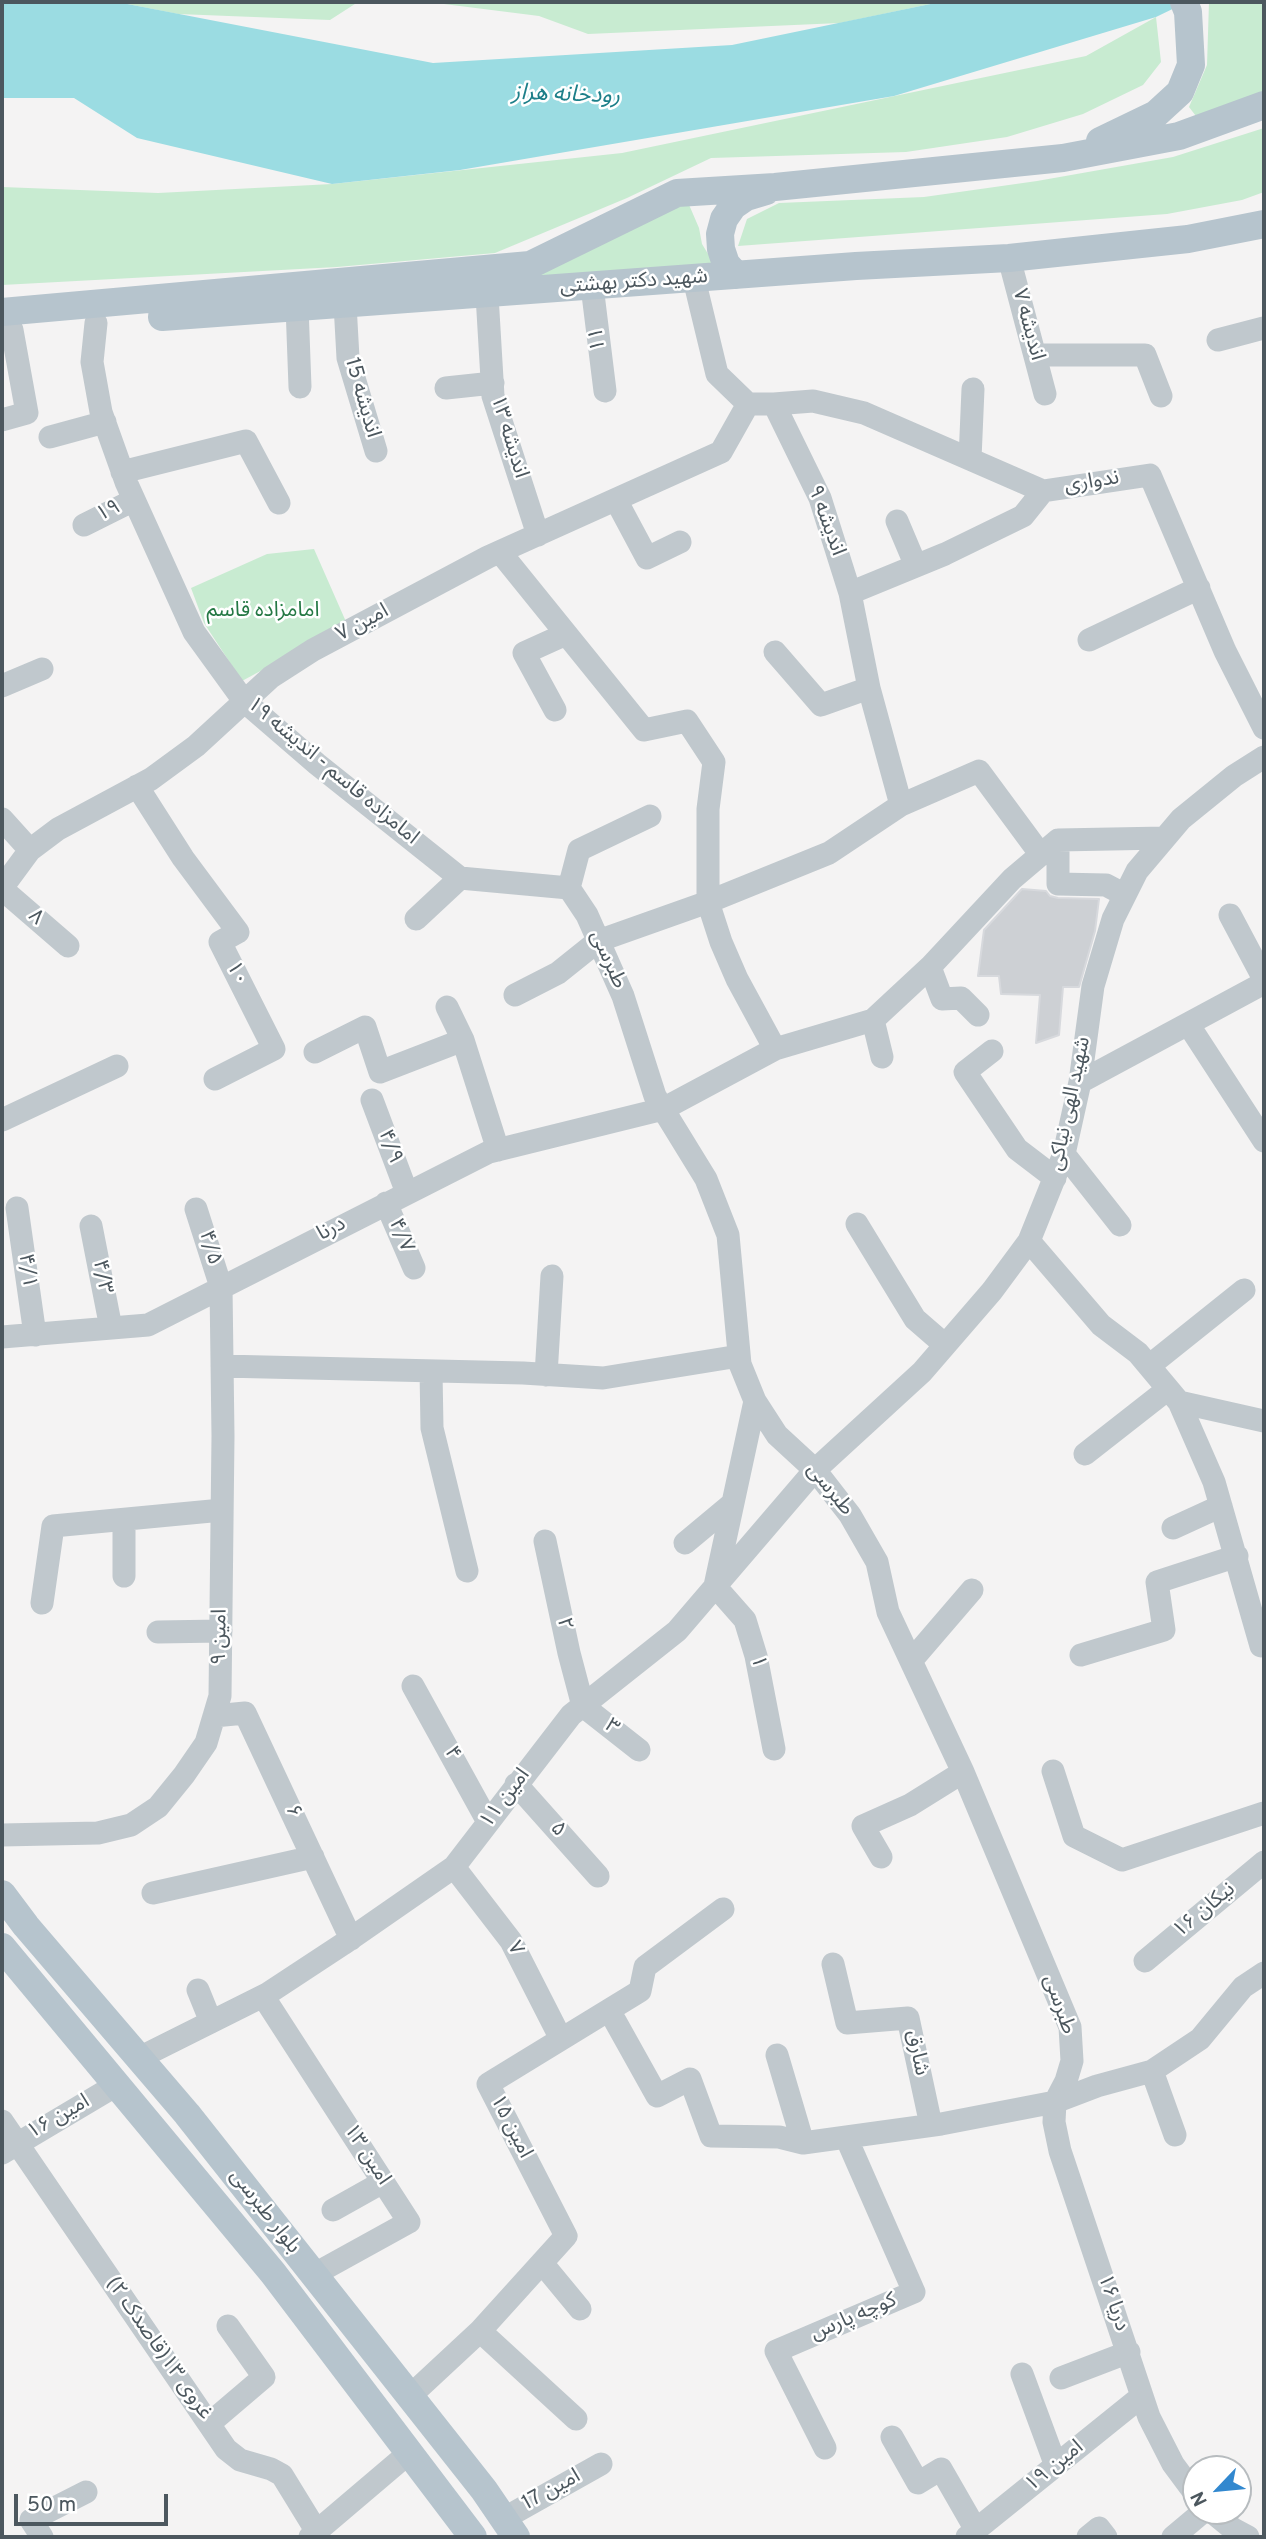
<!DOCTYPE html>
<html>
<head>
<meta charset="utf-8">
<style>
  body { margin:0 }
  #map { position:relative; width:1266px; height:2539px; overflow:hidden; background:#f4f3f3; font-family:Overpass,sans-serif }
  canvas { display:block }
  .frame { position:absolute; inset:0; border:4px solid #4c575e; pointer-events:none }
  .north { position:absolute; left:1182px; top:2455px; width:70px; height:70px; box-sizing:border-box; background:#fff; border:2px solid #b7bcbf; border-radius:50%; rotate:244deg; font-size:19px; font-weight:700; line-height:28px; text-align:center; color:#4c575e }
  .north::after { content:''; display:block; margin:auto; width:24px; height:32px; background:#3288cf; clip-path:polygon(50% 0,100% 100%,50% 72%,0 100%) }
  .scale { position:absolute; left:14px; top:2494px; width:154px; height:32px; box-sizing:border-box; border:4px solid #4c575e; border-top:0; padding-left:9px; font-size:21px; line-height:24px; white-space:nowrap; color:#4c575e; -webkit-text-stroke:5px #fff; paint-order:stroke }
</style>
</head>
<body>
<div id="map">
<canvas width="1266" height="2539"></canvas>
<div class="frame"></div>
<div class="north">N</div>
<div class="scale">50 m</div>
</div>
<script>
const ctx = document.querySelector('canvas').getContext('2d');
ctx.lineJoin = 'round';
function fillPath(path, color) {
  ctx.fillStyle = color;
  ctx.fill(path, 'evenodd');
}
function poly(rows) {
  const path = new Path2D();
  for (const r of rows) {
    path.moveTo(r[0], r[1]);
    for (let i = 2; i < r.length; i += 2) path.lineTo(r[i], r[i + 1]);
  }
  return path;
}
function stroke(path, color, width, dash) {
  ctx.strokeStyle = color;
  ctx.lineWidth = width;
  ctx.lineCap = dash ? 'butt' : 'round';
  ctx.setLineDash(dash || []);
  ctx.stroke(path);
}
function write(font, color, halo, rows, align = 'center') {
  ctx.font = font + ' Overpass,"Noto Sans Arabic",sans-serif';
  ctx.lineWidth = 5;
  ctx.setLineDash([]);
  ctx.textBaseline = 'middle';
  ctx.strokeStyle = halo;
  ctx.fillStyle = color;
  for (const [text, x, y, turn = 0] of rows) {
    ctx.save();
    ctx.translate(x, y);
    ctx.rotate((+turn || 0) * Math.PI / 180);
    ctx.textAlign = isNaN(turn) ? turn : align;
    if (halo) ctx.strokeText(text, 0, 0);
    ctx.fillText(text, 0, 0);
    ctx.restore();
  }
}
fillPath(poly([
  [117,2,358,2,330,20,178,14],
  [428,2,940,2,840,23,588,34,539,16],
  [1209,2,1264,2,1264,94,1199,120,1189,107,1207,65],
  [1156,17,1161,62,1143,85,1083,114,1007,137,906,152,711,158,627,198,495,253,337,267,2,285,2,187,158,193,332,184,622,153,1086,56],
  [1264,128,1264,192,1242,200,1167,214,738,246,747,219,779,203,924,197,1037,181,1173,157],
  [687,200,699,228,702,244,716,267,476,283],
  [314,549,347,624,242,681,204,623,191,588,267,554]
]), '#c8ebd1');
fillPath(poly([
  [2,2,117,2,433,63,732,45,940,2,1187,2,1156,17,894,96,460,170,332,184,137,138,74,98,2,98]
]), '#9bdce2');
const building = poly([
  [1022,889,1046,891,1050,896,1058,898,1099,899,1095,931,1079,987,1063,987,1059,1035,1036,1043,1040,995,1001,994,999,976,978,976,984,930,1022,889]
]);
fillPath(building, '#cdd0d4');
stroke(building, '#d7d9dd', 2);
stroke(poly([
  [1009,258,1045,394],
  [694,279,717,374,748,404,774,404,820,498,850,593,869,688,901,805],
  [592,286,605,391],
  [487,295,493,396,538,535],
  [345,304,348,358,376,451],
  [297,306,300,387],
  [96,323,92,362,101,412,126,482,194,632,244,701,317,764,460,878,569,888],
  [1218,340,1264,328],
  [1036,355,1145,355,1161,396],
  [446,388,493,383],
  [774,404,813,401,864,413,1043,491,1150,475,1225,651,1264,728],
  [2,420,27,413,12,330],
  [50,437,105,422],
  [970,459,973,389],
  [122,472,246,441,279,503],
  [616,500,647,558,680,542],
  [897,521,916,566],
  [84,525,134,500],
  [500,552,644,730,687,721,714,762,708,809,708,902,721,942,737,979,775,1049],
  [850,593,945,554,1023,516,1043,491],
  [1089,640,1199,588],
  [775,652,821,705,869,688],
  [2,686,42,669],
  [555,710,524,653,566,634],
  [137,786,183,858,238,932,220,942,274,1049,215,1079],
  [2,819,30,850],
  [1058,840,1058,884,1106,885,1125,895],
  [2,888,30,850,58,829,151,779,196,746,271,677,313,650,488,557,721,452,748,404],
  [569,888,587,915,623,996,655,1096,706,1179,728,1235,740,1364,755,1401,777,1435,815,1470,850,1515,877,1562,888,1612,963,1772,1070,2027,1072,2061,1066,2081,1055,2102,1054,2122,1060,2151,1149,2417,1173,2464,1196,2495],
  [569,888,579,850,650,816],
  [2,889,68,946],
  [1230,915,1264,979],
  [416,919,460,878],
  [930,967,942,999,961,998,978,1015],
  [515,995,558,973,598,941,708,902,829,853,901,805,979,771,1041,855],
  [447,1007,463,1040],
  [873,1020,882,1057],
  [1188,1024,1264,1141],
  [992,1051,965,1072,1017,1149,1055,1178],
  [315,1052,365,1027,380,1072,463,1040,498,1150],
  [1080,1082,1264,983],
  [372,1100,407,1193],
  [2,1120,117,1066],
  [1064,1154,1120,1225],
  [386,1203,414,1268],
  [17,1208,35,1335],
  [857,1224,915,1319,945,1345],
  [91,1226,111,1328],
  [1029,1241,1101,1325,1138,1353,1179,1402,1214,1482,1261,1646],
  [2,1337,148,1325,489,1152,663,1109,775,1049,873,1020,930,967,1012,879,1058,840,1165,838],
  [222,1366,523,1373,603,1378,739,1356],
  [1149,1366,1244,1290],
  [431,1371,432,1428,467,1571],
  [546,1375,552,1276],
  [755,1401,715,1586,745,1620,756,1656,774,1749],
  [1179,1402,1264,1421],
  [1085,1454,1168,1389],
  [1173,1528,1221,1506],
  [545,1541,569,1653,583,1706,639,1750],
  [685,1543,733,1503],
  [124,1576,124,1520],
  [42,1603,53,1526,222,1510],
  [158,1632,221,1631],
  [1081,1655,1164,1630,1157,1582,1237,1556],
  [911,1661,972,1590],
  [413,1686,488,1822],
  [214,1716,245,1713,351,1939],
  [1053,1771,1074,1836,1122,1860,1264,1813],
  [516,1784,598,1876],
  [2,1835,98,1833,131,1825,158,1807,184,1775,206,1743,220,1696,223,1436,221,1287,196,1209],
  [881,1857,863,1826,910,1805,963,1772],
  [454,1867,511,1941,561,2039],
  [153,1893,313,1857],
  [1145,1961,1264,1862],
  [833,1964,847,2023,908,2018,931,2125],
  [198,1990,211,2022],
  [263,1996,409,2222,313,2275],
  [609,2010,657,2096,690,2079,711,2136,779,2137,803,2143,941,2124,1055,2102,1097,2086,1152,2071,1200,2039,1243,1987,1264,1973],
  [777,2055,803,2143],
  [139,2058,267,1994,343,1944,454,1867,571,1715,677,1631,815,1470,922,1372,992,1291,1029,1241,1064,1154,1080,1082,1093,986,1113,919,1137,871,1181,819,1234,776,1264,757],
  [1152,2071,1175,2135],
  [2,2121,226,2449,240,2460,271,2469,282,2475,317,2532],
  [2,2153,118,2084],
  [333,2210,383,2182],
  [542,2263,580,2309],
  [480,2331,576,2419],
  [1022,2374,1056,2466],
  [1061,2378,1129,2352],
  [409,2397,480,2331,566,2236,488,2084,640,1991,645,1967,723,1909],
  [210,2423,264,2377,228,2326],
  [892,2437,918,2483,941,2469,976,2530],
  [825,2448,776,2351,914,2292,846,2137],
  [1211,2511,1233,2529,1248,2537],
  [503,2519,601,2464],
  [42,2537,31,2520,86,2492],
  [310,2537,410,2452],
  [967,2537,1142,2396],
  [1088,2537,1099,2528,1106,2537],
  [1173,2537,1204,2511]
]), '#c0c8cd', 23);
stroke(poly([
  [1100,141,1156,114,1180,92,1191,65,1188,12,1184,2],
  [736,275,726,264,721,249,720,234,724,219,733,206,746,197,766,191],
  [2,312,530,265,677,193,775,187,1063,158,1179,136,1264,105],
  [162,317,856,266,1009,258,1188,239,1264,224],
  [2,1894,26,1926,187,2114,484,2490,516,2537],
  [2,1947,273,2273,473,2537]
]), '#b6c4cd', 28);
write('21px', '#4c575e', '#fff', [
  ["شهید دکتر بهشتی",634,283,-4],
  ["اندیشه ۷",1027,325,75],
  ["۱۱",599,339,-97],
  ["اندیشه 15",361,398,74],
  ["اندیشه ۱۳",508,437,73],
  ["ندواری",1092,483,-9],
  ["۱۹",109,512,-26],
  ["اندیشه ۹",825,521,70],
  ["امین ۷",363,624,-28],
  ["امامزاده قاسم - اندیشه ۱۹",332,772,40],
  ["۸",35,918,41],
  ["طبرسی",607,960,66],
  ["۱۰",236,974,63],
  ["شهید الهی نیاکی",1071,1104,-78],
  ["۴/۹",389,1147,69],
  ["درنا",332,1230,-27],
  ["۴/۷",400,1236,67],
  ["۴/۵",209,1248,73],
  ["۴/۱",26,1271,82],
  ["۴/۳",101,1277,79],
  ["طبرسی",829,1490,51],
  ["۲",563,1624,78],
  ["امین ۹",221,1637,-89],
  ["۱",757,1662,77],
  ["۳",611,1728,38],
  ["۴",451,1754,61],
  ["امین ۱۱",506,1799,-53],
  ["۶",292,1812,64],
  ["۵",557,1830,48],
  ["نیکان ۱۶",1205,1911,-40],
  ["۷",514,1949,61],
  ["طبرسی",1058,2005,71],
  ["شارق",916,2053,78],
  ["امین ۱۶",59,2118,-30],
  ["امین ۱۵",510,2127,63],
  ["امین ۱۳",366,2155,57],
  ["بلوار طبرسی",264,2212,52],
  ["دریا ۱۶",1112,2303,71],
  ["کوچه پارس",854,2318,-23],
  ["غروی ۱۳(قاصدک ۲)",158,2349,55],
  ["امین ۱۹",1055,2467,-39],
  ["امین 17",552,2491,-29]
]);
write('21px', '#247844', '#fff', [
  ["امامزاده قاسم",263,612]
]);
write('italic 23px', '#1d7f89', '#fff', [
  ["رودخانه هراز",566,96,2]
]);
</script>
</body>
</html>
